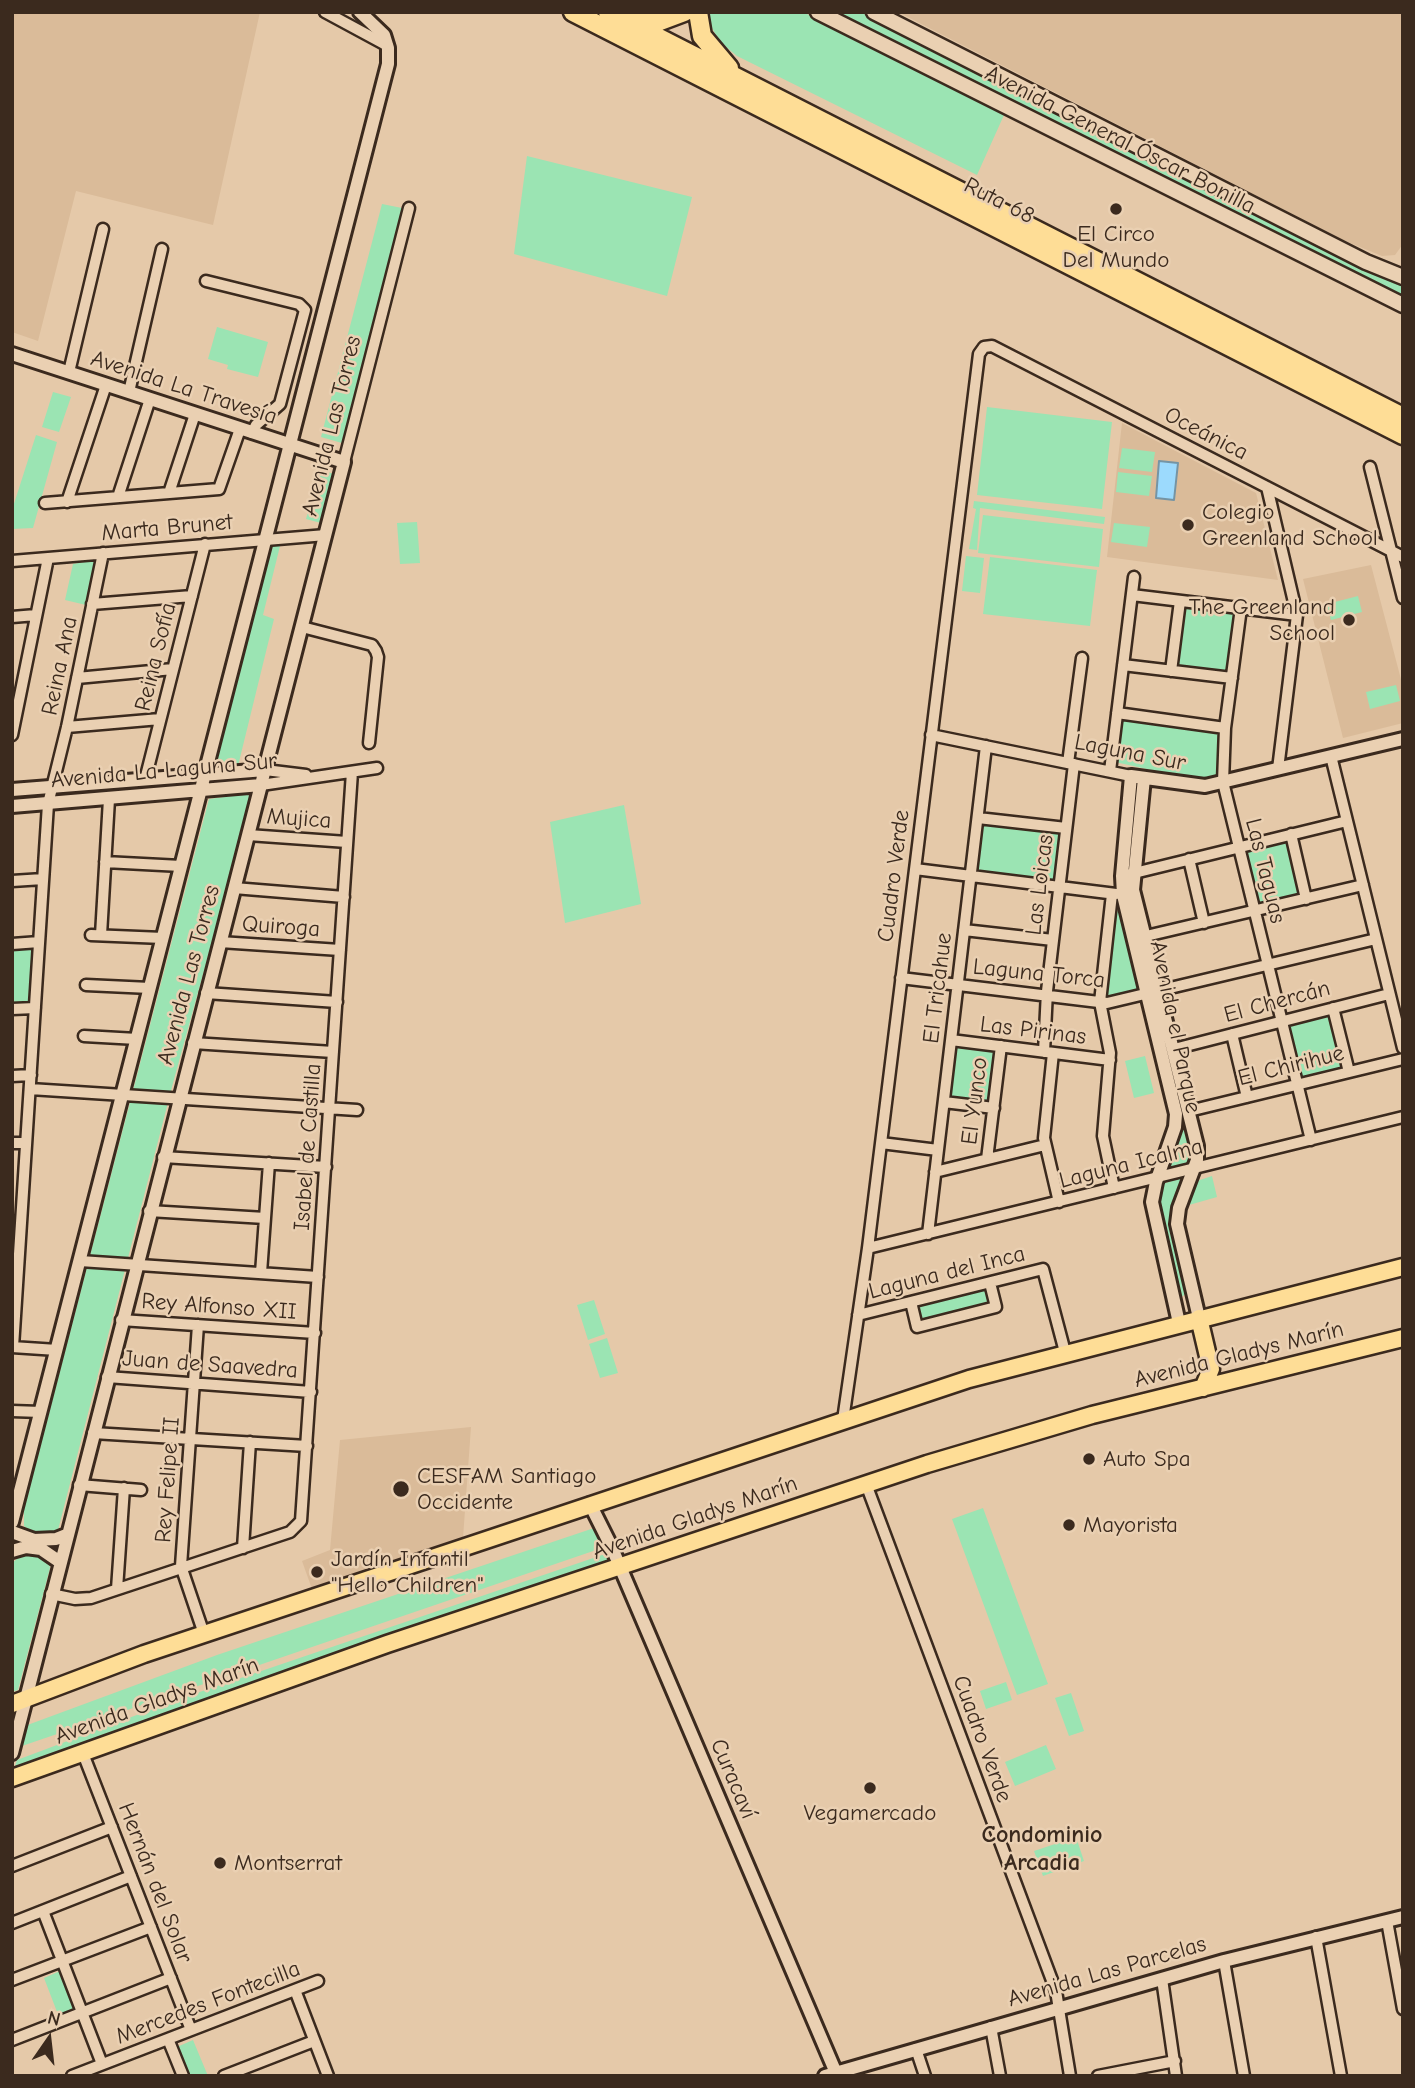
<!DOCTYPE html>
<html>
<head>
<meta charset="utf-8">
<style>
  body { margin:0 }
  #map { position:relative; width:1415px; height:2088px; overflow:hidden; background:#e5c9a9; font-family:"Comic Neue",sans-serif }
  canvas { display:block }
  .frame { position:absolute; inset:0; border:14px solid #3b2a1e; pointer-events:none }
  .north { position:absolute; left:14px; top:2004px; width:70px; height:70px; -webkit-text-stroke:5px #ead0b2; paint-order:stroke; rotate:14deg; font-size:19px; font-weight:700; line-height:28px; text-align:center; color:#3b2a1e }
  .north::after { content:''; display:block; margin:auto; width:24px; height:32px; background:#3b2a1e; clip-path:polygon(50% 0,100% 100%,50% 72%,0 100%) }
</style>
</head>
<body>
<div id="map">
<canvas width="1415" height="2088"></canvas>
<div class="frame"></div>
<div class="north">N</div>
</div>
<script>
const ctx = document.querySelector('canvas').getContext('2d');
ctx.lineJoin = 'round';
function fillPath(path, color) {
  ctx.fillStyle = color;
  ctx.fill(path, 'evenodd');
}
function poly(rows) {
  const path = new Path2D();
  for (const r of rows) {
    path.moveTo(r[0], r[1]);
    for (let i = 2; i < r.length; i += 2) path.lineTo(r[i], r[i + 1]);
  }
  return path;
}
function stroke(path, color, width, dash) {
  ctx.strokeStyle = color;
  ctx.lineWidth = width;
  ctx.lineCap = dash ? 'butt' : 'round';
  ctx.setLineDash(dash || []);
  ctx.stroke(path);
}
function write(font, color, halo, rows, align = 'center') {
  ctx.font = font + ' "Comic Neue",sans-serif';
  ctx.lineWidth = 5;
  ctx.setLineDash([]);
  ctx.textBaseline = 'middle';
  ctx.strokeStyle = halo;
  ctx.fillStyle = color;
  for (const [text, x, y, turn = 0] of rows) {
    ctx.save();
    ctx.translate(x, y);
    ctx.rotate((+turn || 0) * Math.PI / 180);
    ctx.textAlign = isNaN(turn) ? turn : align;
    if (halo) ctx.strokeText(text, 0, 0);
    ctx.fillText(text, 0, 0);
    ctx.restore();
  }
}
fillPath(poly([
  [12,12,260,12,213,225,76,191,38,341,12,332],
  [898,12,1403,12,1403,244,1395,255,1382,256,1343,240],
  [1122,423,1256,493,1278,580,1107,557],
  [1371,565,1403,687,1403,723,1343,738,1303,579],
  [471,1427,463,1538,312,1589,302,1561,330,1550,340,1440]
]), '#dabb99');
fillPath(poly([
  [707,12,803,12,1004,115,977,175,737,56,720,42,708,21],
  [830,12,860,12,1254,212,1403,282,1403,299],
  [527,156,692,197,667,296,514,254],
  [382,204,402,208,342,443,321,437],
  [217,327,268,342,258,377,227,369,228,365,208,359],
  [53,392,71,397,59,432,42,427],
  [987,407,1112,422,1102,509,977,495],
  [36,435,57,442,33,528,12,529,12,510],
  [1122,448,1155,452,1152,472,1119,468],
  [320,470,334,474,321,523,306,519],
  [1118,472,1152,476,1149,496,1116,492],
  [974,501,1105,517,1104,524,980,508,977,550,969,549,976,509,973,508],
  [983,515,1103,529,1099,567,978,553],
  [417,522,420,563,400,564,397,523],
  [1114,523,1150,527,1147,547,1111,542],
  [270,546,280,546,263,615,274,619,238,766,214,768],
  [966,556,984,558,980,593,962,591],
  [990,557,1097,570,1090,626,983,614],
  [95,560,86,605,65,600,73,564],
  [1358,596,1362,612,1331,620,1327,604],
  [1184,607,1235,614,1227,676,1176,669],
  [1396,685,1400,701,1370,709,1366,692],
  [1121,718,1218,734,1217,777,1201,781,1115,762],
  [248,794,251,800,173,1083,57,1534,40,1537,24,1526,24,1509,209,799],
  [624,805,641,904,565,923,550,822],
  [981,824,1060,834,1054,883,976,873],
  [1287,837,1302,896,1260,906,1245,847],
  [1119,911,1138,985,1136,991,1105,996,1115,912],
  [33,948,31,1005,12,1006,12,949],
  [1329,1013,1345,1069,1302,1079,1289,1025],
  [956,1045,997,1050,990,1104,950,1098],
  [1145,1056,1154,1093,1134,1098,1125,1061],
  [1185,1117,1190,1160,1188,1166,1165,1171,1180,1132,1181,1119],
  [1212,1176,1217,1197,1189,1205,1197,1181],
  [1182,1178,1184,1184,1173,1209,1189,1292,1181,1297,1176,1295,1158,1214,1158,1188,1162,1184],
  [987,1289,991,1304,920,1322,916,1307],
  [594,1300,605,1334,588,1340,577,1305],
  [607,1338,618,1373,600,1378,589,1344],
  [983,1508,1048,1684,1017,1695,952,1519],
  [597,1527,605,1547,19,1747,22,1727,217,1655],
  [28,1550,48,1558,50,1568,18,1690,12,1692,12,1563],
  [608,1553,612,1563,121,1728,14,1769,17,1760,182,1698],
  [1006,1682,1012,1700,986,1709,980,1691],
  [1071,1693,1084,1731,1069,1736,1055,1698],
  [1046,1745,1056,1769,1015,1786,1005,1762],
  [1076,1837,1084,1861,1043,1876,1034,1851],
  [60,1971,75,2011,59,2017,44,1978],
  [193,2040,208,2076,188,2076,177,2047]
]), '#9be4b3');
const water = poly([
  [1159,461,1178,463,1174,500,1156,498,1159,461]
]);
fillPath(water, '#9cdafd');
stroke(water, '#7594a4', 2);
const minor = poly([
  [325,12,388,46],
  [206,281,299,304,305,310,280,404,256,425,252,433],
  [69,372,103,229],
  [129,392,162,249],
  [344,462,409,208],
  [1370,467,1403,598],
  [1267,487,1297,615,1278,769],
  [169,493,195,414],
  [118,497,150,399],
  [67,502,106,385],
  [45,503,219,489,240,429],
  [12,561,326,535],
  [1132,595,1297,615],
  [92,604,192,596],
  [1241,608,1225,728,1223,782,1311,1140],
  [12,617,36,615],
  [302,627,372,645,376,651,378,657,369,743],
  [1123,665,1232,678],
  [1171,671,1180,601],
  [77,678,173,669],
  [1117,713,1225,728],
  [67,727,160,719],
  [12,735,48,558],
  [931,735,1131,776],
  [1331,756,1403,1048],
  [1068,763,1082,658],
  [265,770,306,775],
  [1110,771,1134,577],
  [145,780,205,544],
  [261,785,377,768],
  [978,818,1066,828],
  [1291,834,1306,899],
  [248,835,347,842],
  [1189,859,1204,923],
  [105,862,181,866],
  [915,869,1116,894],
  [1122,876,1347,821],
  [12,881,43,879],
  [234,888,344,897],
  [1112,894,1100,1002,1110,1053,1103,1136,1114,1188],
  [964,930,1053,940],
  [91,935,163,938],
  [101,935,109,799],
  [1146,936,1363,885],
  [220,942,340,950],
  [12,944,39,942],
  [901,978,1107,1003,1376,939],
  [86,985,150,988],
  [206,993,337,1002],
  [1333,1008,1349,1072],
  [12,1009,35,1008],
  [1232,1034,1247,1097],
  [84,1036,137,1039],
  [951,1040,1110,1060],
  [193,1043,333,1052],
  [1174,1049,1389,994],
  [1044,1052,1047,991,1074,764],
  [1053,1053,1044,1138,1059,1202],
  [12,1076,31,1075],
  [30,1089,357,1110],
  [944,1102,994,1108],
  [1189,1111,1403,1059],
  [12,1143,26,1143],
  [881,1143,938,1150],
  [163,1157,326,1167],
  [987,1159,1001,1046],
  [935,1172,1045,1145],
  [149,1211,265,1218],
  [928,1234,986,746],
  [868,1248,1403,1117],
  [80,1261,318,1277],
  [261,1273,269,1163],
  [911,1302,917,1327,996,1307,990,1283],
  [858,1315,1043,1269,1065,1352],
  [121,1320,315,1333],
  [198,1325,181,1566,204,1634],
  [12,1347,57,1350],
  [13,1347,48,804,67,727,103,553],
  [107,1377,311,1392],
  [12,1411,41,1412],
  [843,1420,868,1248,979,354,984,347,992,346,1403,557],
  [93,1433,307,1446],
  [866,1484,1056,1991,1070,2076],
  [79,1485,141,1490],
  [243,1548,250,1442],
  [117,1589,124,1488],
  [51,1594,75,1599,91,1598,290,1532,301,1521,352,772],
  [82,1751,191,2030],
  [12,1866,112,1827],
  [43,1911,102,2064],
  [1387,1921,1403,2009],
  [12,1923,131,1876],
  [1316,1937,1341,2076],
  [1224,1961,1244,2076],
  [1162,1979,1176,2076],
  [12,1980,151,1927],
  [295,1990,328,2076],
  [991,2027,1000,2076],
  [168,2039,183,2076],
  [12,2040,171,1978],
  [916,2049,925,2076],
  [72,2076,318,1981],
  [224,2076,314,2041],
  [1098,2076,1175,2061]
]);
const tertiary = poly([
  [12,354,344,462,12,1753],
  [1144,778,1133,890,1197,1146,1197,1160,1179,1208,1177,1224,1199,1318],
  [12,790,265,770],
  [12,806,261,785],
  [1179,1323,1152,1202,1156,1182,1175,1127,1176,1114,1123,895,1122,876,1131,776,1205,786,1403,739],
  [590,1504,612,1548,836,2073],
  [12,1522,388,64,388,48,384,35,360,12],
  [12,1532,34,1540,56,1539,66,1535],
  [12,1551,26,1547,41,1549,60,1562],
  [825,2076,1224,1961,1403,1917]
]);
const secondary = poly([
  [818,12,1403,305],
  [874,12,1366,262,1403,277]
]);
const primary = poly([
  [1199,1318,1211,1369,1203,1388],
  [12,1704,144,1654,969,1379,1403,1267],
  [12,1778,387,1644,927,1464,1092,1415,1403,1338]
]);
const motorway = poly([
  [573,12,1403,435],
  [608,12,1403,417],
  [698,12,702,36,729,68],
  [627,16,660,21,684,12]
]);
stroke(minor, '#3b2a1e', 15);
stroke(tertiary, '#3b2a1e', 18);
stroke(secondary, '#3b2a1e', 19);
stroke(primary, '#3b2a1e', 21);
stroke(motorway, '#3b2a1e', 23);
stroke(minor, '#ead0b2', 10);
stroke(tertiary, '#ead0b2', 12);
stroke(secondary, '#ead0b2', 14);
stroke(primary, '#fedd96', 16);
stroke(motorway, '#fedd96', 18);
for (const [x, y, r, color] of [
  [1116,209,7,"#3b2a1e"],
  [1188,525,7,"#3b2a1e"],
  [1349,620,7,"#3b2a1e"],
  [1089,1459,7,"#3b2a1e"],
  [401,1489,9,"#3b2a1e"],
  [1069,1525,7,"#3b2a1e"],
  [317,1572,7,"#3b2a1e"],
  [870,1788,7,"#3b2a1e"],
  [220,1863,7,"#3b2a1e"]
]) {
  const dot = new Path2D();
  dot.arc(x, y, r, 0, 2 * Math.PI);
  ctx.fillStyle = color;
  ctx.fill(dot);
  stroke(dot, '#ead0b2', 2.5);
}
write('23px', '#3b2a1e', '#ead0b2', [
  ["Avenida General Óscar Bonilla",1120,140,27],
  ["Ruta 68",999,201,27],
  ["Avenida La Travesía",184,388,18],
  ["Avenida Las Torres",332,426,-76],
  ["Oceánica",1206,434,27],
  ["Marta Brunet",167,528,-5],
  ["Reina Sofía",156,657,-76],
  ["Reina Ana",60,666,-78],
  ["Laguna Sur",1130,753,11],
  ["Avenida La Laguna Sur",164,771,-5],
  ["Mujica",299,819,4],
  ["Las Taguas",1265,871,76],
  ["Cuadro Verde",894,876,-83],
  ["Las Loicas",1040,885,-83],
  ["Quiroga",281,927,4],
  ["Laguna Torca",1039,974,6],
  ["Avenida Las Torres",189,975,-75],
  ["El Tricahue",938,988,-83],
  ["El Chercán",1277,1002,-15],
  ["Avenida el Parque",1175,1027,78],
  ["Las Pirinas",1033,1031,7],
  ["El Chirihue",1291,1066,-14],
  ["El Yunco",975,1101,-83],
  ["Isabel de Castilla",308,1147,-86],
  ["Laguna Icalma",1131,1164,-14],
  ["Laguna del Inca",947,1273,-14],
  ["Rey Alfonso XII",219,1307,4],
  ["Avenida Gladys Marín",1239,1355,-14],
  ["Juan de Saavedra",210,1365,4],
  ["Rey Felipe II",168,1480,-86],
  ["Avenida Gladys Marín",695,1518,-19],
  ["Avenida Gladys Marín",157,1701,-20],
  ["Cuadro Verde",982,1739,70],
  ["Curacaví",733,1779,67],
  ["Hernán del Solar",155,1883,69],
  ["Avenida Las Parcelas",1107,1972,-16],
  ["Mercedes Fontecilla",208,2003,-21]
]);
write('23px', '#3b2a1e', '#ead0b2', [
  ["El Circo",1116,234,"center"],
  ["Del Mundo",1116,260,"center"],
  ["Colegio",1202,512],
  ["Greenland School",1202,538],
  ["The Greenland",1335,607,"right"],
  ["School",1335,633,"right"],
  ["Auto Spa",1103,1459],
  ["CESFAM Santiago",417,1476],
  ["Occidente",417,1502],
  ["Mayorista",1083,1525],
  ["Jardín Infantil",331,1559],
  ["\"Hello Children\"",331,1585],
  ["Vegamercado",870,1813,"center"],
  ["Montserrat",234,1863]
], 'left');
write('bold 24px', '#3b2a1e', '#ead0b2', [
  ["Condominio",1042,1835],
  ["Arcadia",1042,1863]
]);
</script>
</body>
</html>
